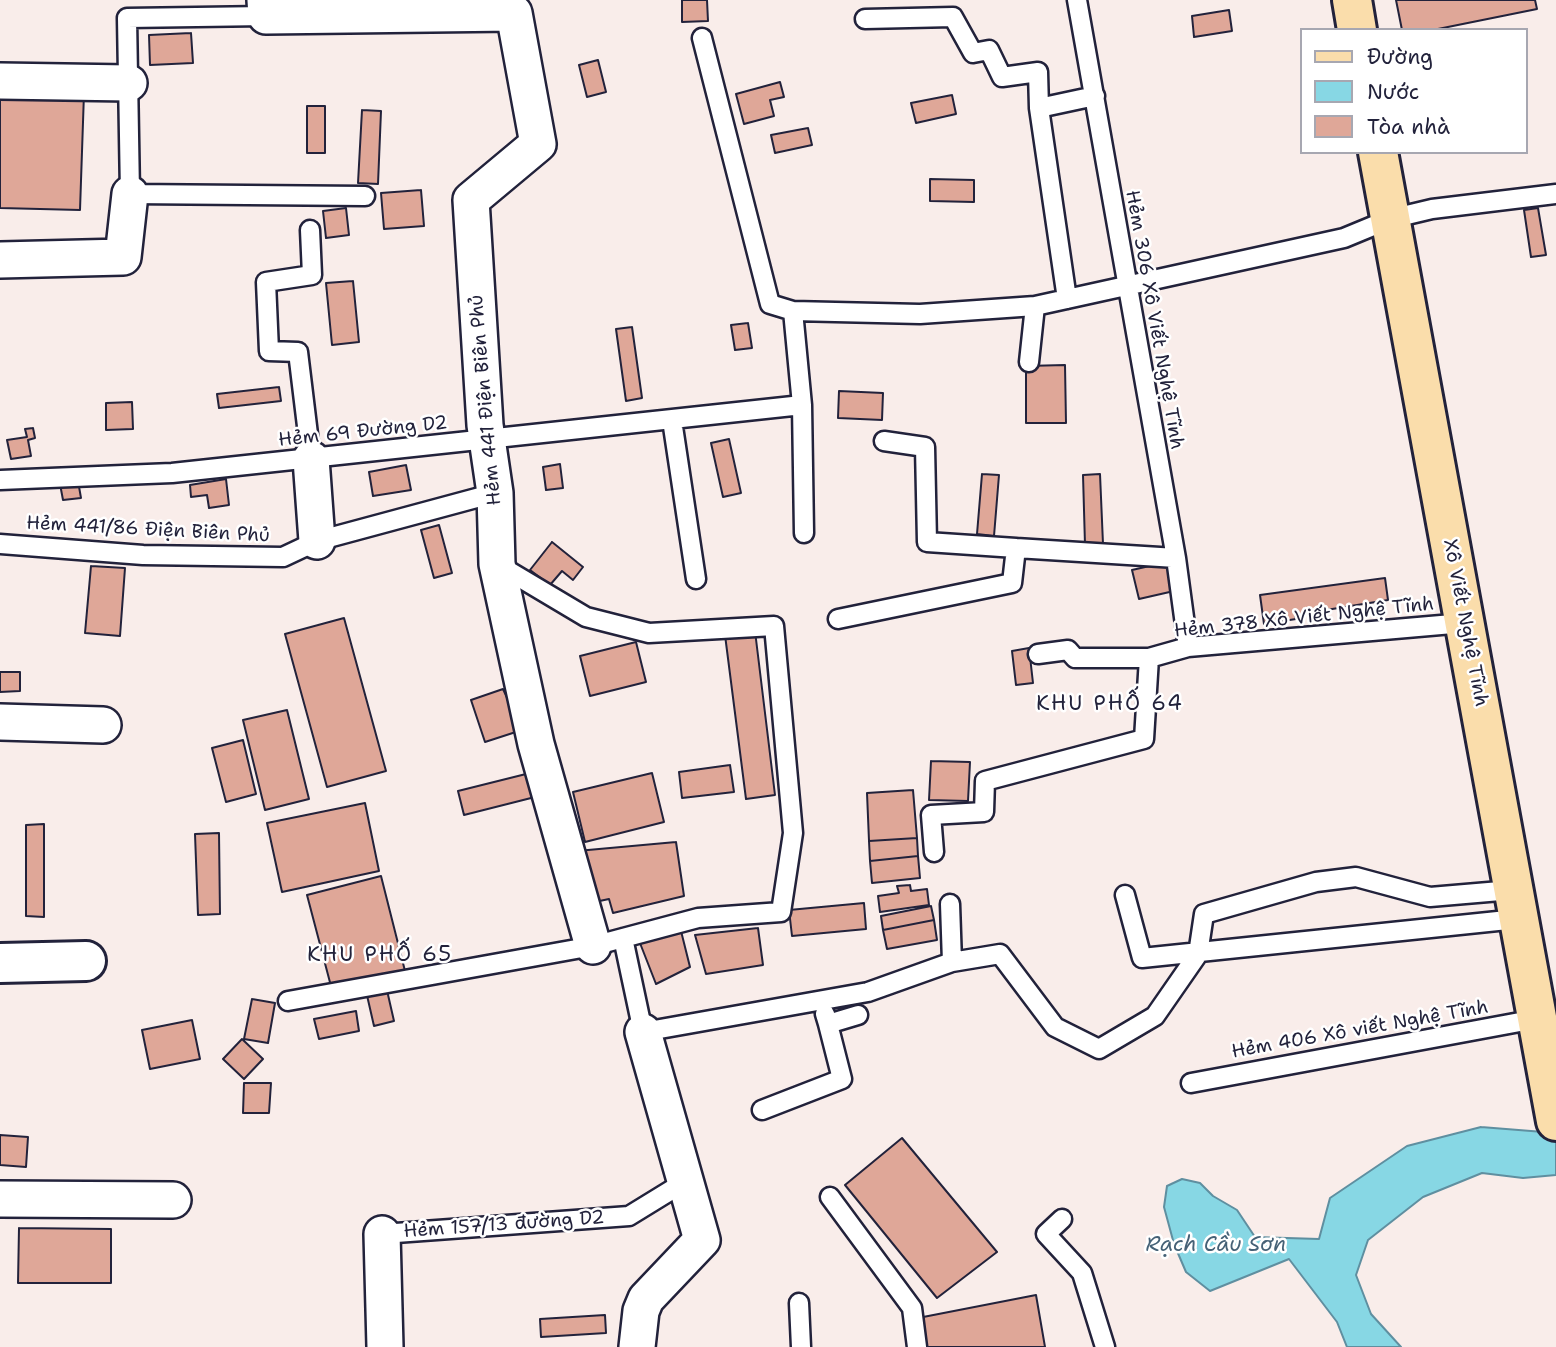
<!DOCTYPE html>
<html>
<head>
<meta charset="utf-8">
<style>
  body { margin:0 }
  #map { position:relative; width:1556px; height:1347px; overflow:hidden; background:#f9edea; font-family:"Shantell Sans",sans-serif }
  canvas { display:block }
  .legend { position:absolute; left:1300px; top:28px; width:228px; height:126px; box-sizing:border-box; background:#fff; border:2px solid #a7a7b1; margin:0; padding:9px 12px; list-style:none; font-size:21px; color:#22223b }
  .legend li { display:flex; align-items:center; gap:14px; height:35px }
  .legend b { width:35px; border:2px solid #a7a7b1 }
</style>
</head>
<body>
<div id="map">
<canvas width="1556" height="1347"></canvas>
<ul class="legend">
<li><b style="height:9px;background:#faddab"></b>Đường</li>
<li><b style="height:19px;background:#87d7e4"></b>Nước</li>
<li><b style="height:19px;background:#dfa798"></b>Tòa nhà</li>
</ul>
</div>
<script>
const ctx = document.querySelector('canvas').getContext('2d');
ctx.lineJoin = 'round';
function fillPath(path, color) {
  ctx.fillStyle = color;
  ctx.fill(path, 'evenodd');
}
function poly(rows) {
  const path = new Path2D();
  for (const r of rows) {
    path.moveTo(r[0], r[1]);
    for (let i = 2; i < r.length; i += 2) path.lineTo(r[i], r[i + 1]);
  }
  return path;
}
function stroke(path, color, width, dash) {
  ctx.strokeStyle = color;
  ctx.lineWidth = width;
  ctx.lineCap = dash ? 'butt' : 'round';
  ctx.setLineDash(dash || []);
  ctx.stroke(path);
}
function write(font, color, halo, rows, align = 'center') {
  ctx.font = font + ' "Shantell Sans",sans-serif';
  ctx.lineWidth = 5;
  ctx.setLineDash([]);
  ctx.textBaseline = 'middle';
  ctx.strokeStyle = halo;
  ctx.fillStyle = color;
  for (const [text, x, y, turn = 0] of rows) {
    ctx.save();
    ctx.translate(x, y);
    ctx.rotate((+turn || 0) * Math.PI / 180);
    ctx.textAlign = isNaN(turn) ? turn : align;
    if (halo) ctx.strokeText(text, 0, 0);
    ctx.fillText(text, 0, 0);
    ctx.restore();
  }
}
const water = poly([
  [1481,1127,1556,1133,1556,1175,1523,1178,1482,1173,1423,1197,1368,1240,1356,1275,1371,1314,1401,1347,1347,1347,1337,1322,1289,1259,1210,1291,1186,1272,1174,1244,1164,1207,1167,1186,1182,1179,1200,1183,1213,1196,1237,1210,1255,1237,1319,1239,1330,1198,1407,1146,1481,1127]
]);
fillPath(water, '#87d7e4');
stroke(water, '#5f8fa0', 2);
const building = poly([
  [682,0,707,0,708,21,682,22,682,0],
  [1396,0,1535,0,1537,9,1433,30,1402,30,1396,0],
  [1229,10,1232,31,1194,37,1192,16,1229,10],
  [191,33,193,63,150,65,149,35,191,33],
  [598,60,606,92,587,97,579,65,598,60],
  [780,82,784,97,770,100,774,116,744,124,736,94,780,82],
  [84,93,80,210,0,208,0,97,84,93],
  [952,95,956,114,916,123,911,103,952,95],
  [307,106,325,106,325,153,307,153,307,106],
  [362,110,381,111,378,184,358,183,362,110],
  [808,128,812,145,775,153,771,135,808,128],
  [930,179,974,180,974,202,930,201,930,179],
  [421,190,424,226,384,229,381,193,421,190],
  [346,208,349,235,326,238,323,211,346,208],
  [1538,208,1546,255,1531,257,1524,210,1538,208],
  [353,281,359,342,332,345,326,283,353,281],
  [748,323,752,348,735,350,731,325,748,323],
  [632,327,642,398,626,401,616,329,632,327],
  [1065,365,1066,423,1026,423,1026,366,1065,365],
  [279,387,281,401,219,408,217,394,279,387],
  [839,391,883,393,882,420,838,418,839,391],
  [132,402,133,429,106,430,106,403,132,402],
  [33,428,35,438,28,440,31,456,11,459,7,440,27,437,25,429,33,428],
  [729,439,741,493,723,497,711,443,729,439],
  [560,464,563,488,546,490,543,467,560,464],
  [406,465,411,490,373,496,369,472,406,465],
  [982,474,999,475,994,536,977,534,982,474],
  [1100,474,1103,544,1085,545,1083,475,1100,474],
  [226,479,229,505,209,508,207,495,191,497,190,485,226,479],
  [78,481,81,498,63,500,60,484,78,481],
  [439,525,452,573,434,578,421,530,439,525],
  [552,542,583,567,573,580,562,571,550,585,530,570,552,542],
  [1167,562,1174,591,1139,599,1132,570,1167,562],
  [91,566,125,568,120,636,85,633,91,566],
  [1385,578,1388,600,1295,615,1296,619,1264,624,1260,595,1385,578],
  [344,618,386,771,327,787,285,634,344,618],
  [755,631,775,795,746,799,725,635,755,631],
  [636,642,646,682,590,696,580,656,636,642],
  [1029,648,1033,683,1016,685,1012,651,1029,648],
  [0,672,20,672,20,691,0,692,0,672],
  [503,689,522,730,485,742,471,700,503,689],
  [287,710,309,799,265,810,243,720,287,710],
  [243,740,256,794,226,802,212,748,243,740],
  [931,761,970,762,968,801,929,800,931,761],
  [730,765,734,792,682,798,679,772,730,765],
  [534,772,539,796,464,815,458,791,534,772],
  [652,773,664,822,585,842,573,792,652,773],
  [913,790,917,838,869,841,867,793,913,790],
  [365,803,379,871,282,892,267,823,365,803],
  [44,824,44,917,26,916,26,825,44,824],
  [219,833,220,914,198,915,195,834,219,833],
  [917,838,918,856,870,861,869,841,917,838],
  [676,842,684,896,613,913,609,899,590,903,577,851,676,842],
  [918,856,920,878,872,883,870,861,918,856],
  [381,876,405,971,332,990,307,895,381,876],
  [910,885,911,891,927,889,929,905,880,912,878,896,899,893,897,886,910,885],
  [864,903,866,929,792,936,789,910,864,903],
  [931,906,934,920,883,930,881,916,931,906],
  [934,920,937,940,887,949,883,930,934,920],
  [758,928,763,965,706,974,695,935,758,928],
  [681,931,690,967,656,984,638,938,681,931],
  [386,986,394,1021,374,1026,366,991,386,986],
  [252,999,275,1003,268,1043,244,1039,252,999],
  [356,1011,359,1031,319,1039,314,1019,356,1011],
  [192,1020,200,1059,150,1069,142,1030,192,1020],
  [242,1039,263,1059,244,1079,223,1059,242,1039],
  [244,1083,271,1083,269,1113,243,1113,244,1083],
  [0,1135,28,1137,26,1167,0,1165,0,1135],
  [902,1138,997,1252,937,1298,845,1185,902,1138],
  [19,1228,111,1229,111,1283,18,1283,19,1228],
  [1036,1295,1045,1347,924,1347,918,1318,1036,1295],
  [605,1315,606,1333,541,1337,540,1319,605,1315]
]);
fillPath(building, '#dfa798');
stroke(building, '#22223b', 2);
const lane = poly([
  [1077,0,1176,558,1188,647],
  [266,16,127,18,130,194,365,196],
  [865,19,953,17,973,53,989,50,1002,77,1038,72,1039,108,1095,96],
  [702,38,770,304,793,311,920,314,1035,306,1344,238,1390,219,1432,209,1556,194],
  [1039,108,1067,299],
  [310,230,312,275,266,282,269,351,298,352,311,459],
  [793,311,802,405,804,533],
  [1029,362,1035,306],
  [672,420,696,579],
  [884,441,925,447,927,542,1016,548],
  [0,480,172,473,802,405],
  [0,544,143,555,283,557,317,541,495,493],
  [838,619,1012,583,1016,548,1176,558],
  [1038,654,1068,650,1075,658,1149,658],
  [934,852,931,815,984,812,985,781,1144,739,1149,658,1188,647,1464,623],
  [1125,895,1142,958,1517,919],
  [623,938,643,1032,868,992,952,962,950,904],
  [952,962,1000,954,1055,1027,1099,1049,1155,1016,1198,954,1204,914,1316,882,1356,877,1430,897,1512,890],
  [288,1001,593,946,698,918,781,912,793,833,774,626,649,633,586,617,497,564],
  [825,1014,828,1024,858,1015],
  [1191,1083,1536,1019],
  [762,1110,842,1079,828,1024],
  [830,1197,912,1308,917,1347],
  [1062,1219,1046,1234,1082,1273,1105,1347],
  [382,1234,629,1216,686,1181],
  [799,1303,801,1347]
]);
const street = poly([
  [265,0,266,16,514,13,538,144,471,200,485,425,495,493,497,564,536,744,593,946],
  [0,81,129,83],
  [0,260,123,257,130,194],
  [311,459,317,541],
  [0,722,103,725],
  [0,1199,173,1200],
  [382,1234,385,1347],
  [637,1347,641,1311,646,1299,702,1240,643,1032]
]);
const secondary = poly([
  [0,963,86,961]
]);
const primary = poly([
  [1352,0,1357,30],
  [1378,152,1556,1121]
]);
stroke(lane, '#22223b', 23);
stroke(street, '#22223b', 40);
stroke(secondary, '#22223b', 44);
stroke(primary, '#22223b', 44);
stroke(lane, '#fff', 18);
stroke(street, '#fff', 35);
stroke(secondary, '#fff', 38);
stroke(primary, '#faddab', 38);
write('19px', '#22223b', '#fff', [
  ["Hẻm 306 Xô Viết Nghệ Tĩnh",1154,320,80],
  ["Hẻm 441 Điện Biên Phủ",486,400,-95],
  ["Hẻm 69 Đường D2",363,432,-6],
  ["Hẻm 441/86 Điện Biên Phủ",148,530,3],
  ["Hẻm 378 Xô Viết Nghệ Tĩnh",1304,618,-6],
  ["Xô Viết Nghệ Tĩnh",1465,623,79],
  ["Hẻm 406 Xô viết Nghệ Tĩnh",1360,1030,-10],
  ["Hẻm 157/13 đường D2",504,1225,-4]
]);
ctx.letterSpacing = '2px';
write('21px', '#22223b', '#fff', [
  ["KHU PHỐ 64",1110,705],
  ["KHU PHỐ 65",380,956]
]);
ctx.letterSpacing = '0px';
write('italic 21px', '#456176', '#fff', [
  ["Rạch Cầu Sơn",1216,1246]
]);
</script>
</body>
</html>
